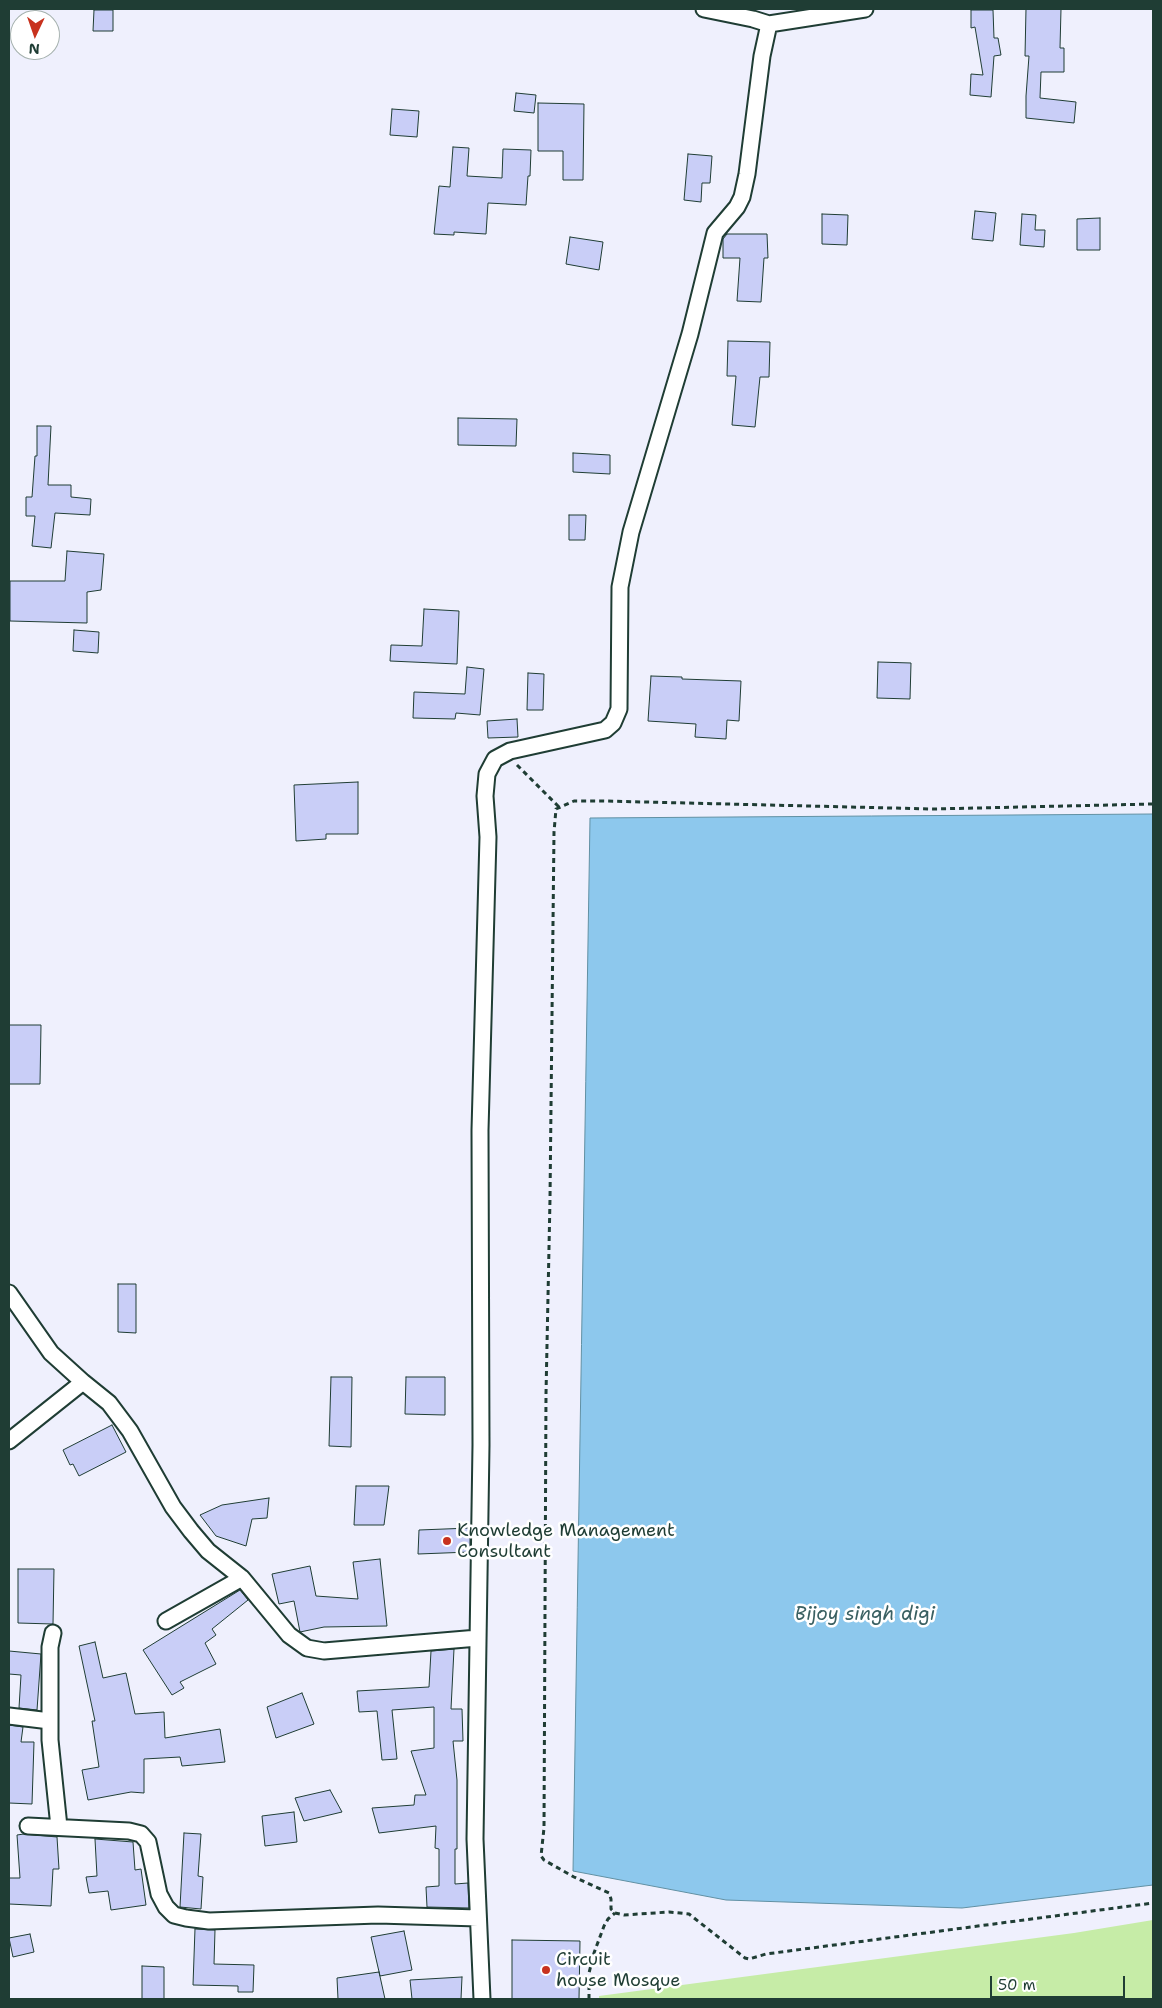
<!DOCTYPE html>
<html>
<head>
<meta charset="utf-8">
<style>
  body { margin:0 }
  #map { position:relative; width:1162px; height:2008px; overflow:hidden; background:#eff0fd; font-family:"Shantell Sans",sans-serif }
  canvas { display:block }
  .frame { position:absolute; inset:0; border:10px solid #1f3d34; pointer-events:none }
  .north { position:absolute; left:10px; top:10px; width:50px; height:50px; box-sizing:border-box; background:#fff; border:1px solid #a5b1ae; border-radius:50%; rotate:183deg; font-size:14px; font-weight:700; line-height:20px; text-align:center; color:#1f3d34 }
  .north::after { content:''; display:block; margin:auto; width:18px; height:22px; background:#c8321e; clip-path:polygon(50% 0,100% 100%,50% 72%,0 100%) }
  .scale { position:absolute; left:990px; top:1976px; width:135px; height:22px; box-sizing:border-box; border:2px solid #1f3d34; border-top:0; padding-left:6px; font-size:15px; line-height:18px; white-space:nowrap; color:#1f3d34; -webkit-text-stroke:4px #fff; paint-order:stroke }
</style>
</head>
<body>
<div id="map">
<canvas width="1162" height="2008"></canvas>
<div class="frame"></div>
<div class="north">N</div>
<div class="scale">50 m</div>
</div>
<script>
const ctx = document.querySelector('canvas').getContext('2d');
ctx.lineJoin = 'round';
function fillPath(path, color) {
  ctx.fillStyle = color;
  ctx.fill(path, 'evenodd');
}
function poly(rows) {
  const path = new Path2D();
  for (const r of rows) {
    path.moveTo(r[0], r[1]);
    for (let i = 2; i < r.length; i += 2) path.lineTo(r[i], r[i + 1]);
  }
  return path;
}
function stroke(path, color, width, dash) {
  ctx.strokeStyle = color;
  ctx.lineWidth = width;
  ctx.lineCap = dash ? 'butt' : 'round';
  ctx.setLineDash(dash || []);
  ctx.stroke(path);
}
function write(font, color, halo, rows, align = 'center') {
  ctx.font = font + ' "Shantell Sans",sans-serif';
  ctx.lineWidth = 5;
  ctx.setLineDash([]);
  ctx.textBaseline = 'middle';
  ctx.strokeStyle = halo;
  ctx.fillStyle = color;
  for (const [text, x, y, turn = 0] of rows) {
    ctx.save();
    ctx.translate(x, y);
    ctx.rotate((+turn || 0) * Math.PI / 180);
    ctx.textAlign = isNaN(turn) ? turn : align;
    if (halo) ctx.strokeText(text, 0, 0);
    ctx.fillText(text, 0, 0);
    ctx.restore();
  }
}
fillPath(poly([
  [1153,1920,1153,1999,599,1999,599,1996,1074,1933]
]), '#c6eca7');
const water = poly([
  [1153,814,1153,1885,962,1908,726,1900,573,1871,590,818,1153,814]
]);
fillPath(water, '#8dc8ed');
stroke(water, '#6190a3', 1);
const building = poly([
  [1026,9,1061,9,1060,48,1064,48,1064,72,1041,72,1040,98,1076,102,1074,123,1026,118,1026,96,1029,56,1025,56,1026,9],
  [94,10,113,10,113,31,93,31,94,10],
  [971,10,993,10,994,38,998,38,1001,55,994,56,991,97,970,95,971,74,983,75,975,27,971,28,971,10],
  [516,93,536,95,534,113,514,111,516,93],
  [538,103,584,104,583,180,563,180,563,151,538,151,538,103],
  [392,109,419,111,417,137,390,135,392,109],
  [453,147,469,148,467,176,502,178,503,149,531,150,530,176,528,176,526,205,488,203,486,234,454,232,454,235,434,234,439,186,450,187,453,147],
  [688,154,712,156,710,183,702,183,701,202,684,200,688,154],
  [975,211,996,213,993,241,972,239,975,211],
  [822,214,848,215,847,245,822,244,822,214],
  [1022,214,1036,215,1035,230,1045,230,1044,247,1020,245,1022,214],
  [1100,218,1100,250,1077,250,1077,219,1100,218],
  [727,234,767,234,768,258,764,258,761,302,737,301,740,258,723,258,723,239,727,234],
  [570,237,603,242,599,270,566,264,570,237],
  [728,341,770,342,769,377,760,377,755,427,732,425,736,376,727,376,728,341],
  [458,418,517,419,516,446,458,445,458,418],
  [37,426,51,426,48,485,71,485,71,497,91,499,90,515,55,513,51,548,32,546,35,516,26,516,26,497,32,497,35,456,37,456,37,426],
  [573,453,610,455,610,474,573,472,573,453],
  [569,515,586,515,585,540,569,540,569,515],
  [67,551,104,554,101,590,87,592,87,623,10,621,10,581,65,581,67,551],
  [424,609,459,611,457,664,390,661,391,645,422,646,424,609],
  [74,630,99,632,98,653,73,651,74,630],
  [878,662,911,663,910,699,877,698,878,662],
  [467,667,484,669,480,715,456,713,455,719,413,718,414,692,465,694,467,667],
  [528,673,544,674,543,710,527,710,528,673],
  [651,676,682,677,682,679,741,681,739,721,727,720,726,739,695,737,696,724,648,721,651,676],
  [517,719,518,737,488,738,487,721,517,719],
  [358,782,358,834,326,834,326,839,296,841,294,785,358,782],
  [9,1025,41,1025,40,1084,9,1084,9,1025],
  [118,1284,136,1284,136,1333,118,1332,118,1284],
  [331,1377,352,1377,351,1447,329,1446,331,1377],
  [406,1377,445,1377,445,1415,405,1414,406,1377],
  [112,1425,126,1452,79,1476,73,1464,70,1465,63,1450,112,1425],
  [356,1486,389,1486,384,1525,354,1525,356,1486],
  [269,1498,267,1518,252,1519,246,1546,216,1536,200,1515,222,1505,269,1498],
  [470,1528,470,1552,418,1554,419,1530,470,1528],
  [380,1559,387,1626,324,1627,300,1632,294,1601,279,1604,272,1574,310,1566,316,1596,358,1599,353,1562,380,1559],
  [18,1569,54,1569,53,1624,18,1623,18,1569],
  [240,1590,248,1600,212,1629,216,1635,205,1643,216,1664,180,1682,184,1688,172,1695,143,1650,240,1590],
  [95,1642,103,1678,126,1673,135,1714,164,1712,165,1738,220,1729,225,1762,182,1766,180,1757,144,1759,144,1793,131,1792,88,1800,82,1770,99,1767,92,1721,95,1721,79,1646,95,1642],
  [454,1649,451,1709,462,1709,463,1741,453,1741,457,1780,457,1849,455,1849,455,1884,468,1883,469,1908,427,1907,426,1887,439,1886,439,1849,435,1848,436,1826,379,1833,372,1808,414,1805,415,1795,426,1795,411,1751,434,1748,434,1707,392,1710,397,1759,382,1760,377,1711,359,1712,357,1691,429,1687,431,1651,454,1649],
  [9,1651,41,1654,37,1710,19,1708,21,1675,9,1674,9,1651],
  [302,1693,314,1724,276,1738,267,1707,302,1693],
  [9,1725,23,1727,21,1742,34,1742,32,1804,9,1803,9,1725],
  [330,1790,342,1812,304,1821,295,1798,330,1790],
  [294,1812,297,1842,265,1846,262,1816,294,1812],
  [184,1833,201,1834,198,1876,203,1877,201,1909,180,1907,184,1833],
  [24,1834,57,1837,59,1869,53,1869,51,1906,9,1904,9,1878,20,1878,17,1835,24,1834],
  [95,1839,133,1842,135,1870,141,1869,146,1905,111,1910,108,1891,89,1893,86,1877,97,1876,95,1839],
  [195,1929,215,1930,214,1964,254,1965,253,1992,238,1992,238,1986,193,1985,195,1929],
  [404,1931,412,1970,380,1976,371,1937,404,1931],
  [30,1934,34,1952,13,1957,9,1938,30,1934],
  [512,1940,580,1941,579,1999,512,1999,512,1940],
  [142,1966,164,1967,164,1999,142,1999,142,1966],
  [379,1972,385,1999,338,1999,337,1978,379,1972],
  [462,1977,461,1999,412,1999,410,1980,462,1977]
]);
fillPath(building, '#c9cef7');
stroke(building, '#1f3d34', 1);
const minor = poly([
  [704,9,753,19,769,24,865,9],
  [9,1293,51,1353,83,1382,109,1403,130,1431,173,1507,191,1531,208,1551,242,1578,289,1635,307,1648,324,1651,478,1638],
  [9,1441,83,1382],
  [166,1621,242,1578],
  [53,1633,50,1647,50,1740,59,1827],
  [9,1716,50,1721],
  [28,1826,129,1831,141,1834,148,1842,159,1894,166,1907,174,1915,186,1918,209,1921,378,1915,478,1918],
  [482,1999,475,1839,481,1445,480,1130,488,837,485,796,487,774,495,759,510,751,605,730,613,723,619,709,620,587,631,532,690,334,715,233,737,207,742,197,747,174,762,56,769,24]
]);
stroke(minor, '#1f3d34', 19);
stroke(poly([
  [517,765,559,807],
  [1153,804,933,809,604,801,574,801,556,809,554,832,550,1199,546,1394,544,1828,541,1856,544,1860,574,1877,609,1893,611,1899,611,1909,615,1913,624,1915,669,1912,689,1914,745,1958,749,1959,766,1954,1153,1903],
  [589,1999,589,1973,594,1953,604,1926,608,1919,615,1913]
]), '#1f3d34', 3, [5, 4]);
stroke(minor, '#fff', 15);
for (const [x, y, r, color] of [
  [447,1541,5,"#c8321e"],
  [546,1970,5,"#c8321e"]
]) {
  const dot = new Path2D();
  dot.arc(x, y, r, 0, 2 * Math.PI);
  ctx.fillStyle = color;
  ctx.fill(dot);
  stroke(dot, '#fff', 2);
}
write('18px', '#1f3d34', '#fff', [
  ["Knowledge Management",457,1531],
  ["Consultant",457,1552],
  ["Circuit",556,1960],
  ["house Mosque",556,1981]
], 'left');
write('italic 19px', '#3a6062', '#fff', [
  ["Bijoy singh digi",865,1615]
]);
</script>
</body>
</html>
